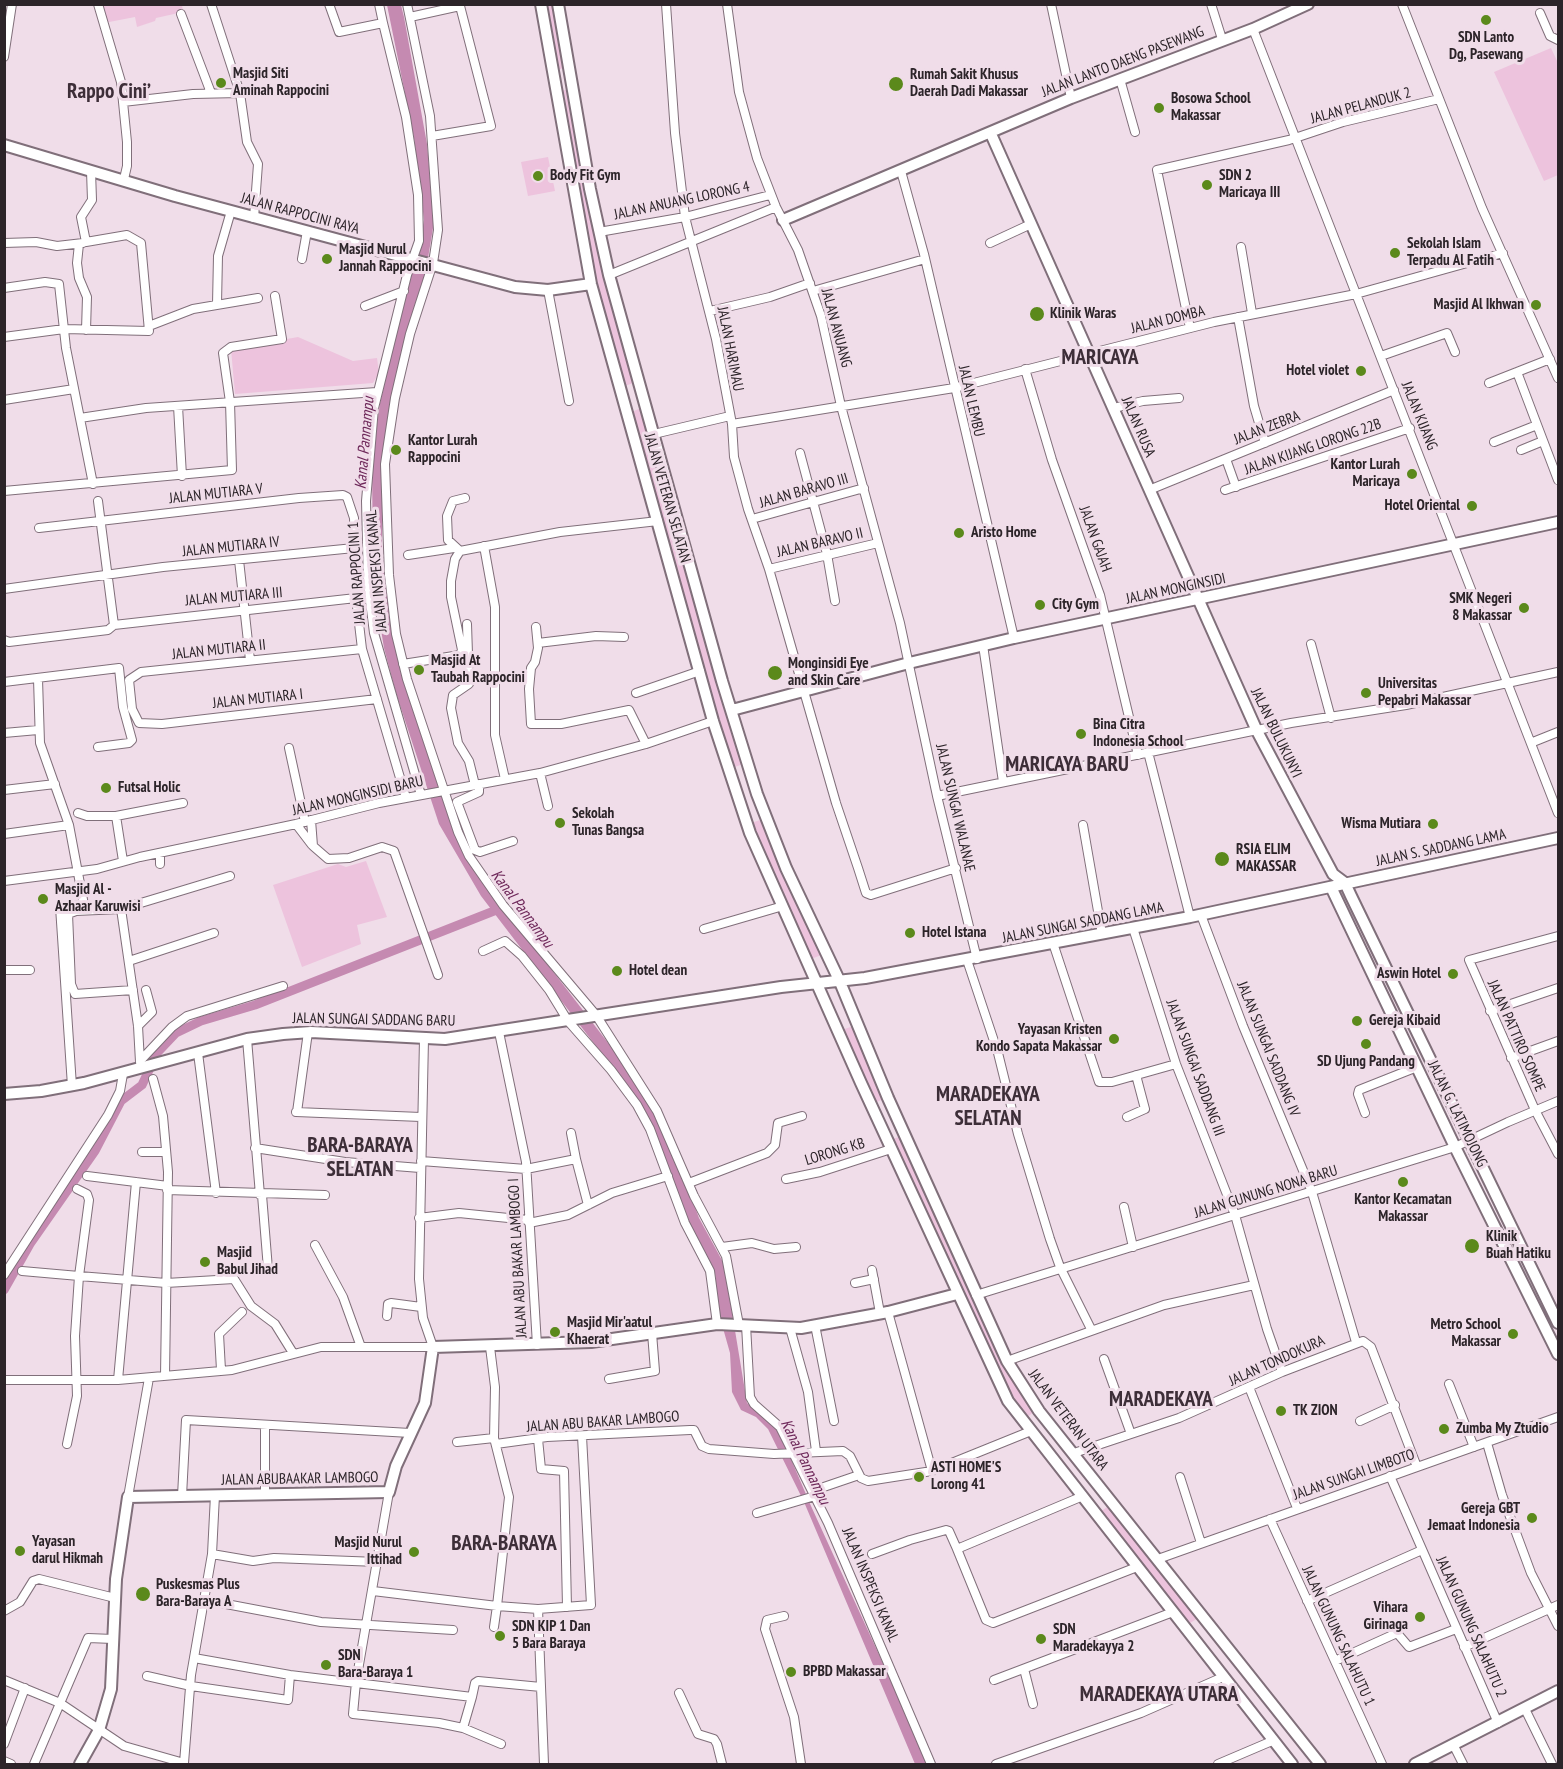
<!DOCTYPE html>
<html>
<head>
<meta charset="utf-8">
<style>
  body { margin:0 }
  #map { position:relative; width:1563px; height:1769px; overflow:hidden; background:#f0dde9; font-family:"PT Sans Narrow",sans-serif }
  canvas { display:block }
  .frame { position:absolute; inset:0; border:6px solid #2c2429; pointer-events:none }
</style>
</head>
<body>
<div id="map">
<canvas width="1563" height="1769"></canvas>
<div class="frame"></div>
</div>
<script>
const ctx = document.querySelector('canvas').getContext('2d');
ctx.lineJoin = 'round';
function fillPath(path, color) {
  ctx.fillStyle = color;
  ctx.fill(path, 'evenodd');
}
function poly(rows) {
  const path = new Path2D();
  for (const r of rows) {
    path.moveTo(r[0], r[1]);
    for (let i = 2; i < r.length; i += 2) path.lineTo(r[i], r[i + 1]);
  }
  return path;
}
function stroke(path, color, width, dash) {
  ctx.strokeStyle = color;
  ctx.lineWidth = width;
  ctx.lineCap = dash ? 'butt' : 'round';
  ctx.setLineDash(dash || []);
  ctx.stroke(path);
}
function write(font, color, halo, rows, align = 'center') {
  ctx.font = font + ' "PT Sans Narrow",sans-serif';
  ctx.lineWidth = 6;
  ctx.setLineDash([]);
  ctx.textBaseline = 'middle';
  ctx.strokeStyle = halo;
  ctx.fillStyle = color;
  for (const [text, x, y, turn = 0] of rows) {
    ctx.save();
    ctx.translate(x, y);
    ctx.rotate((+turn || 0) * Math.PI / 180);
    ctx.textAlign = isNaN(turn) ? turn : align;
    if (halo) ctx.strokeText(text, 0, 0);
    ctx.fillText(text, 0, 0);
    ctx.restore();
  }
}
fillPath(poly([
  [100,5,182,5,183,12,156,18,155,21,137,27,135,17,104,23],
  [543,5,557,5,567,67,553,71],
  [1551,48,1558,63,1558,175,1544,181,1494,72],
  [572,89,636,382,622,387,593,285,559,91],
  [548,157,555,191,528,196,521,162],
  [298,337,353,361,377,358,379,373,373,383,235,394,231,349],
  [643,407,746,763,732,768,716,720,632,412],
  [763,819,824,954,811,959,751,823],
  [366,861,387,917,357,925,361,944,302,967,273,885,338,864,346,867],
  [856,1025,885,1098,875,1103,842,1030],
  [903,1135,1035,1411,1026,1418,1002,1376,891,1140],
  [1110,1505,1200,1617,1190,1623,1100,1512]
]), '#edc3dd');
fillPath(poly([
  [387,5,401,5,404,17,427,144,434,222,426,270,392,396,382,471,382,554,393,635,403,664,406,688,455,831,521,930,639,1083,675,1152,699,1218,724,1264,747,1403,774,1424,782,1438,811,1506,929,1764,915,1764,804,1502,768,1429,756,1417,741,1410,732,1392,730,1353,719,1314,715,1273,684,1212,655,1133,635,1097,481,896,439,824,396,693,384,648,373,581,372,459,380,403,405,295,419,250,424,220,414,138]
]), '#c58ab1');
stroke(poly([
  [4,1290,30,1244,95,1151,121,1101,142,1085,157,1053,176,1033,201,1021,255,1005,499,909]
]), '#c58ab1', 9);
const street = poly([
  [98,4,121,82,127,142,127,166,124,179],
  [211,4,240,93,247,142,258,164,254,218],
  [329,4,339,32,383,23,406,117,418,195,419,241,407,275,374,408,366,501,368,586,374,633,421,795],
  [379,4,383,23],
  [407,4,430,116,438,230,433,263,410,334,395,398,385,464,389,575,396,634,407,679,458,832,469,856,503,905,596,1015,657,1111,694,1196,726,1256,739,1325],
  [666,4,675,133,685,217,716,339,732,424,734,457,748,509,769,569,836,803,858,868,866,893,871,895,956,868],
  [727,4,739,92,757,158,776,207,798,250,821,316,841,406,900,623,937,796,977,959],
  [1051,4,1071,98],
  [1211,4,1222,39],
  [1402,4,1482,208,1558,378],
  [1540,13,1550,36,1558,40],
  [181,14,211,93],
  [410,17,460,6,491,126,432,136],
  [1253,29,1558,813],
  [4,57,12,4],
  [1120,79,1135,132],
  [123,102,193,94,240,93],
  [901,171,924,254,1014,638],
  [599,232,685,217,770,195],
  [4,243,36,242,57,246,83,243],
  [990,243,1031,224],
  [79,244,77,263,79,278,87,297,86,330],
  [1241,247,1252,313],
  [302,259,307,231],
  [609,275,776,207],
  [4,288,45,282,59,284,66,348,93,484],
  [548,290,569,401],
  [813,291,925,259],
  [217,304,218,256,231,211],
  [365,306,404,291],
  [710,311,770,297,810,283],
  [1238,317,1254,406,1265,443],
  [149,326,193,309,258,298],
  [1190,328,1157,170,1289,140,1343,122,1439,99],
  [4,337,64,329,149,331,141,243,127,235,86,242,81,217,92,200,91,171],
  [1381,356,1447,333,1455,352],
  [1550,359,1517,372,1558,480],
  [1025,369,1052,460,1100,595,1138,755],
  [1489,383,1517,372],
  [4,400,74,389],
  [178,406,182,476],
  [1114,408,1143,401,1179,398],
  [80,418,146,408,377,392],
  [732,424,954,388,1214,322,1356,294,1503,253],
  [654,434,730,416],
  [1494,442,1537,425],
  [1521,450,1543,441],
  [800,453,827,554,835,601],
  [1226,459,1236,487],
  [1149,490,1394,390],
  [1225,490,1410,428],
  [4,491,232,470,230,402,223,353,231,347,282,339,275,296],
  [98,501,114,625],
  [752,519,864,488],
  [39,528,299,498,343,495,347,497,354,518,356,598,362,649,406,798],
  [484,546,495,607,495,735,505,779],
  [460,551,448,540,447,516,453,501,465,498],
  [408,555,454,548],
  [239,560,250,660],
  [769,569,878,543],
  [4,589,163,567,354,548],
  [467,624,469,684,453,695,451,708,458,743,469,761,475,785],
  [114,625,356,598],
  [536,627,538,648,535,662,531,668,529,689,531,724,561,724,629,710,646,744],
  [4,640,9,642,108,630,114,625],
  [538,643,596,636,624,637],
  [1311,644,1331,718],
  [983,645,1003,782],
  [362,649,141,672,129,680,132,709,139,723,162,724,377,699],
  [403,664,460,655,462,650,451,597,451,581,455,559,460,551,560,532,658,521],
  [38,679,40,743,69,825,84,905,60,907,72,1086],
  [4,682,119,668,123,707,132,740,129,743,98,747],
  [636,693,700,671],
  [4,733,38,730],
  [1533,742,1558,732],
  [289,748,305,822],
  [1148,752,1190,917],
  [540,773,548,806],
  [479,784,479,792,457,802,475,850,480,852,513,841],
  [4,790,55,784],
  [937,796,1291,723,1406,705,1558,672],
  [78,813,87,816,116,816,183,803],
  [116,816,123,861],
  [311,820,313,846,328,859,349,858,382,847,394,851,438,975],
  [296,824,312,845],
  [1083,825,1102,934],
  [4,834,69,825],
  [160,853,160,864],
  [4,881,97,869,140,857,296,824,379,803,540,773,646,744,713,721],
  [121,909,138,1026,140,1062],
  [1201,915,1243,1026,1312,1192,1356,1342],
  [1133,928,1176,1064,1235,1215,1267,1329,1282,1372],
  [704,929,783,906],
  [1558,936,1469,960,1535,1110,1558,1154],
  [1053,943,1099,1082,1112,1082,1176,1064],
  [483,951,505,941,522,956,549,990,568,1021,611,1070,637,1105,650,1129,685,1223,710,1271,717,1324],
  [967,960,998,1053,1018,1134,1050,1239,1060,1267,1091,1329],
  [129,961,214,933],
  [4,970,30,970],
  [133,990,75,994,71,984,68,914,76,911,121,909,230,876],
  [1490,1011,1558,988],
  [138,1026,152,1012,146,990],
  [499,1032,526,1162,537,1345],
  [247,1039,260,1195],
  [198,1053,216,1193],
  [1511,1058,1558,1041],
  [140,1061,172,1027,187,1016,283,986],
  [153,1079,163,1116,168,1172,165,1376],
  [296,1112,421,1117],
  [297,1112,308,1032],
  [1365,1113,1358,1094,1359,1090,1417,1067],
  [1127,1117,1145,1109,1136,1075],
  [255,1148,345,1162,420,1168],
  [142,1152,166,1152],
  [576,1159,588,1205],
  [421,1161,526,1169,576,1159,571,1133],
  [87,1176,168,1186],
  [786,1179,820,1172,891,1149],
  [689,1183,767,1153,775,1145,778,1123,802,1116],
  [77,1189,87,1194,89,1200,79,1276,166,1283,234,1279,251,1306,275,1324,293,1353],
  [167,1190,325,1195],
  [262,1195,268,1269],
  [1124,1207,1133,1247],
  [419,1218,459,1213,528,1220],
  [529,1223,568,1215,612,1193,668,1176],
  [315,1245,343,1297,361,1347],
  [722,1247,752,1243,774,1249,796,1247],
  [872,1270,880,1313],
  [22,1271,79,1276,75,1336,77,1396,67,1444],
  [4,1275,108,1115,120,1091,123,1074],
  [855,1283,874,1279],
  [976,1295,1455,1147,1508,1122,1558,1101],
  [888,1312,932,1471],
  [387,1316,388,1304,391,1303,421,1307],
  [746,1325,750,1397,754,1404,780,1427,828,1523,931,1764],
  [815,1325,834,1421],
  [790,1328,808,1392,816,1451],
  [490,1347,495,1387,494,1438,509,1497,497,1606,538,1609,591,1605,582,1436],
  [1104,1359,1131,1434],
  [1007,1361,1164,1305,1254,1285],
  [221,1370,219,1334,242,1312],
  [609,1379,655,1371,652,1333],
  [4,1380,118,1380,232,1370,321,1347,433,1347,423,1318,419,1279,424,1039],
  [118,1380,136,1182],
  [1449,1384,1474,1447],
  [1249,1387,1297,1508],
  [1360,1421,1395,1405],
  [265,1425,265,1494],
  [538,1439,541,1469,564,1471,567,1607],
  [457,1442,494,1438],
  [1487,1443,1502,1495,1531,1573,1558,1626],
  [496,1444,547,1437,690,1430,694,1430,702,1446,709,1449,774,1454,843,1451,850,1456,861,1478,868,1481,932,1471,1031,1431],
  [1074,1453,1179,1418,1282,1372,1363,1341,1371,1347,1417,1467],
  [1390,1476,1498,1723],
  [1180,1477,1201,1543],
  [812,1491,859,1475],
  [389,1492,356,1682,353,1714,439,1723,463,1728,501,1744],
  [182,1496,186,1420,410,1433],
  [1083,1496,957,1549,986,1620,993,1623,1137,1567],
  [128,1497,149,1378],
  [757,1513,815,1496],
  [1270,1519,1382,1764],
  [212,1554,253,1561,274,1558,378,1562],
  [872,1554,910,1540,946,1530,949,1531,957,1549],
  [1158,1559,1558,1417],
  [373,1591,497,1606,494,1627],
  [205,1600,321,1622,453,1630],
  [1307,1601,1422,1550],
  [538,1609,544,1764],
  [4,1611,20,1602,33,1581,39,1579,115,1598],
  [784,1616,767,1620,765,1629,794,1717,801,1764],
  [1464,1647,1558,1605],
  [194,1658,290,1675,472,1697,463,1728],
  [1335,1661,1397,1633,1409,1647,1456,1629],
  [1024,1669,1033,1704],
  [147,1676,191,1686,288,1700,290,1675],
  [4,1680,60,1703,124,1746,184,1763],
  [994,1680,1173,1612],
  [679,1693,698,1734,714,1739,717,1744,722,1764],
  [472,1697,475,1683,478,1681,541,1687],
  [1525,1709,1552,1764],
  [4,1744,25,1688],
  [1454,1746,1463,1764],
  [4,1761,11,1764],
  [184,1763,191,1675,212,1554,215,1495],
  [34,1764,88,1638,113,1639],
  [996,1764,1141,1713,1223,1677],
  [1218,1764,1272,1741]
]);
const secondary = poly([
  [541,4,591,284,713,721,750,833,861,1083,1008,1401,1292,1764],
  [558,4,590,189,609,275,722,681,757,794,786,868,840,982,888,1098,1007,1361,1039,1411,1320,1764],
  [991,134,1257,731,1333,874,1345,883,1351,896,1558,1323],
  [4,145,175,196,515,287,548,290,591,284],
  [783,220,1071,98,1253,29,1308,4],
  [732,710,909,663,1014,638,1558,522],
  [1331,887,1455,1147,1558,1354],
  [4,1094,41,1091,84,1083,247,1039,283,1034,311,1032,445,1039,781,987,865,978,1190,917,1558,838],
  [80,1764,99,1730,111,1689,116,1579,128,1497,389,1492,396,1466,425,1403,433,1347,591,1342,717,1324,801,1328,888,1312,957,1294],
  [1415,1764,1558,1691]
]);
stroke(street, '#806f7a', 10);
stroke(secondary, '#806f7a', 14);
stroke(street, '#fff', 8);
stroke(secondary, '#fff', 10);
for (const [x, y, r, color] of [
  [1486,20,6,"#5b891b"],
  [221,83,6,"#5b891b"],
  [896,84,8,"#5b891b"],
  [1159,108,6,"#5b891b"],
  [538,176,6,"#5b891b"],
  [1207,185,6,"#5b891b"],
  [1395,253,6,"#5b891b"],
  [327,259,6,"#5b891b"],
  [1536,305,6,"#5b891b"],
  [1037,314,8,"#5b891b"],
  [1361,371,6,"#5b891b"],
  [396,450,6,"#5b891b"],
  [1412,474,6,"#5b891b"],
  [1472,506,6,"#5b891b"],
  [959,533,6,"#5b891b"],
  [1040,605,6,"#5b891b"],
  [1524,608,6,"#5b891b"],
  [419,670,6,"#5b891b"],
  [775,673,8,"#5b891b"],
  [1366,693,6,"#5b891b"],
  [1081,734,6,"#5b891b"],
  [106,788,6,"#5b891b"],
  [560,823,6,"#5b891b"],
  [1433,824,6,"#5b891b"],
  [1222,859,8,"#5b891b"],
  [43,899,6,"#5b891b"],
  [910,933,6,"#5b891b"],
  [617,971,6,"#5b891b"],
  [1453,974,6,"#5b891b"],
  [1357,1021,6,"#5b891b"],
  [1114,1039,6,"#5b891b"],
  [1366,1044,6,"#5b891b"],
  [1403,1182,6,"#5b891b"],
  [1472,1246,8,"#5b891b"],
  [205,1262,6,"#5b891b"],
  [555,1332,6,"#5b891b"],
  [1513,1334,6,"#5b891b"],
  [1281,1411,6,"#5b891b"],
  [1444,1429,6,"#5b891b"],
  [919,1477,6,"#5b891b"],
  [1532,1518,6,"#5b891b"],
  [20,1551,6,"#5b891b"],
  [414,1552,6,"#5b891b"],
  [143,1594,8,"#5b891b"],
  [1420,1617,6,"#5b891b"],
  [500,1636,6,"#5b891b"],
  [1041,1639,6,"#5b891b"],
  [326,1665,6,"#5b891b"],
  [791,1672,6,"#5b891b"]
]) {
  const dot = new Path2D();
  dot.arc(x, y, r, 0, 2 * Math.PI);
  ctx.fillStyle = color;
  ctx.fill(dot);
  stroke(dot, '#f0dde9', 2);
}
write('bold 15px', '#2c2429', '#f0dde9', [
  ["SDN Lanto",1486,38,"center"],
  ["Dg, Pasewang",1486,55,"center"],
  ["Masjid Siti",233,74],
  ["Aminah Rappocini",233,91],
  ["Rumah Sakit Khusus",910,75],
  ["Daerah Dadi Makassar",910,92],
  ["Bosowa School",1171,99],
  ["Makassar",1171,116],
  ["Body Fit Gym",550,176],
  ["SDN 2",1219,176],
  ["Maricaya III",1219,193],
  ["Sekolah Islam",1407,244],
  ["Terpadu Al Fatih",1407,261],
  ["Masjid Nurul",339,250],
  ["Jannah Rappocini",339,267],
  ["Masjid Al Ikhwan",1524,305,"right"],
  ["Klinik Waras",1050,314],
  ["Hotel violet",1349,371,"right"],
  ["Kantor Lurah",408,441],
  ["Rappocini",408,458],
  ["Kantor Lurah",1400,465,"right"],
  ["Maricaya",1400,482,"right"],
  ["Hotel Oriental",1460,506,"right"],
  ["Aristo Home",971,533],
  ["SMK Negeri",1512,599,"right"],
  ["8 Makassar",1512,616,"right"],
  ["City Gym",1052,605],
  ["Masjid At",431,661],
  ["Taubah Rappocini",431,678],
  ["Monginsidi Eye",788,664],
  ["and Skin Care",788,681],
  ["Universitas",1378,684],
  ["Pepabri Makassar",1378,701],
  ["Bina Citra",1093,725],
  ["Indonesia School",1093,742],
  ["Futsal Holic",118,788],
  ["Sekolah",572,814],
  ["Tunas Bangsa",572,831],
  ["Wisma Mutiara",1421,824,"right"],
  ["RSIA ELIM",1236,850],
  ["MAKASSAR",1236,867],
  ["Masjid Al -",55,890],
  ["Azhaar Karuwisi",55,907],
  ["Hotel Istana",922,933],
  ["Hotel dean",629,971],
  ["Aswin Hotel",1441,974,"right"],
  ["Gereja Kibaid",1369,1021],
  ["Yayasan Kristen",1102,1030,"right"],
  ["Kondo Sapata Makassar",1102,1047,"right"],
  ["SD Ujung Pandang",1366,1062,"center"],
  ["Kantor Kecamatan",1403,1200,"center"],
  ["Makassar",1403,1217,"center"],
  ["Klinik",1486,1237],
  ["Buah Hatiku",1486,1254],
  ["Masjid",217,1253],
  ["Babul Jihad",217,1270],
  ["Masjid Mir'aatul",567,1323],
  ["Khaerat",567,1340],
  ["Metro School",1501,1325,"right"],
  ["Makassar",1501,1342,"right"],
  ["TK ZION",1293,1411],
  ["Zumba My Ztudio",1456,1429],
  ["ASTI HOME'S",931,1468],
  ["Lorong 41",931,1485],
  ["Gereja GBT",1520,1509,"right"],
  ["Jemaat Indonesia",1520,1526,"right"],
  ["Yayasan",32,1542],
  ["darul Hikmah",32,1559],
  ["Masjid Nurul",402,1543,"right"],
  ["Ittihad",402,1560,"right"],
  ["Puskesmas Plus",156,1585],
  ["Bara-Baraya A",156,1602],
  ["Vihara",1408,1608,"right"],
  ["Girinaga",1408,1625,"right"],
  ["SDN KIP 1 Dan",512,1627],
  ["5 Bara Baraya",512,1644],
  ["SDN",1053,1630],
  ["Maradekayya 2",1053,1647],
  ["SDN",338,1656],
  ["Bara-Baraya 1",338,1673],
  ["BPBD Makassar",803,1672]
], 'left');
write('15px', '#2c2429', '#f0dde9', [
  ["JALAN LANTO DAENG PASEWANG",1123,62,-21],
  ["JALAN PELANDUK 2",1361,106,-15],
  ["JALAN ANUANG LORONG 4",682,201,-12],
  ["JALAN RAPPOCINI RAYA",300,214,15],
  ["JALAN DOMBA",1168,320,-14],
  ["JALAN ANUANG",836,328,75],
  ["JALAN HARIMAU",730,349,79],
  ["JALAN LEMBU",971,401,77],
  ["JALAN KIJANG",1419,416,68],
  ["JALAN RUSA",1138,427,67],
  ["JALAN ZEBRA",1267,428,-21],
  ["JALAN KIJANG LORONG 22B",1313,447,-19],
  ["JALAN BARAVO III",804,491,-16],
  ["JALAN MUTIARA V",216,494,-6],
  ["JALAN VETERAN SELATAN",667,498,74],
  ["JALAN GAJAH",1095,539,70],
  ["JALAN BARAVO II",820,543,-13],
  ["JALAN MUTIARA IV",231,547,-6],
  ["JALAN INSPEKSI KANAL",377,571,-95],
  ["JALAN RAPPOCINI 1",357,573,-94],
  ["JALAN MONGINSIDI",1176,589,-12],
  ["JALAN MUTIARA III",234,597,-5],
  ["JALAN MUTIARA II",219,650,-6],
  ["JALAN MUTIARA I",258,699,-6],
  ["JALAN BULUKUNYI",1276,733,64],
  ["JALAN MONGINSIDI BARU",358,796,-13],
  ["JALAN SUNGAI WALANAE",955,808,77],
  ["JALAN S. SADDANG LAMA",1441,848,-12],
  ["JALAN SUNGAI SADDANG LAMA",1083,923,-11],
  ["JALAN SUNGAI SADDANG BARU",374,1020,1],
  ["JALAN PATTIRO SOMPE",1516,1036,66],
  ["JALAN SUNGAI SADDANG IV",1268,1049,68],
  ["JALAN SUNGAI SADDANG III",1195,1068,70],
  ["JALAN G. LATIMOJONG",1457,1114,64],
  ["LORONG KB",835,1152,-17],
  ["JALAN GUNUNG NONA BARU",1266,1192,-17],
  ["JALAN ABU BAKAR LAMBOGO I",518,1258,-93],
  ["JALAN TONDOKURA",1277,1361,-24],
  ["JALAN VETERAN UTARA",1068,1420,53],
  ["JALAN ABU BAKAR LAMBOGO",603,1422,-4],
  ["JALAN SUNGAI LIMBOTO",1354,1475,-19],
  ["JALAN ABUBAAKAR LAMBOGO",300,1479,-1],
  ["JALAN INSPEKSI KANAL",870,1585,67],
  ["JALAN GUNUNG SALAHUTU 2",1471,1627,66],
  ["JALAN GUNUNG SALAHUTU 1",1338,1636,65]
]);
write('italic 16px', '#6e285a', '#f0dde9', [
  ["Kanal Pannampu",365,443,-85],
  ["Kanal Pannampu",522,909,53],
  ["Kanal Pannampu",805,1462,64]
]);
write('bold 21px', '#3d2e38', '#f0dde9', [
  ["Rappo Ciniʼ",109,92],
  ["MARICAYA",1100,358],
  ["MARICAYA BARU",1067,765],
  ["MARADEKAYA",988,1095],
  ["SELATAN",988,1119],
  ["BARA-BARAYA",360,1146],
  ["SELATAN",360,1170],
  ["MARADEKAYA",1161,1400],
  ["BARA-BARAYA",504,1544],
  ["MARADEKAYA UTARA",1159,1695]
]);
</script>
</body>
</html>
